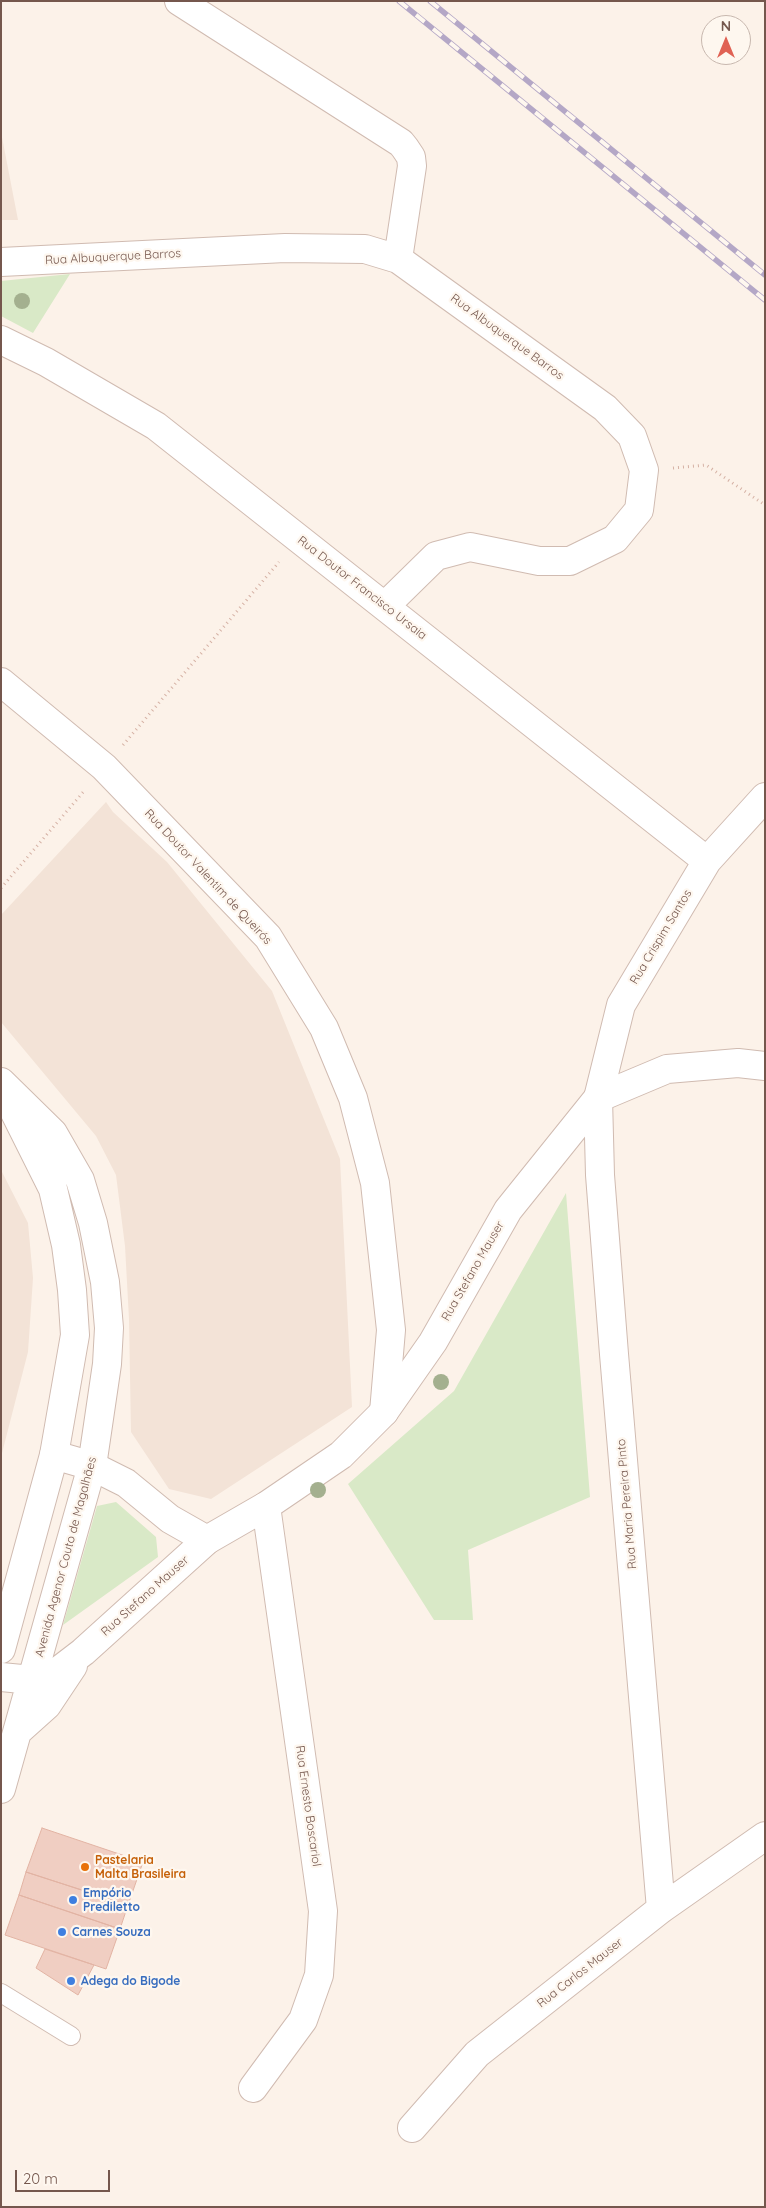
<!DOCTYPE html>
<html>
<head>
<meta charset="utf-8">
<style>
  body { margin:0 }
  #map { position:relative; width:766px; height:2208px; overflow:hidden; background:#fcf2e9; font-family:Quicksand,sans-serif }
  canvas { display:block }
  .frame { position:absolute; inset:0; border:2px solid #75574d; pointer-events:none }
  .north { position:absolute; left:701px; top:15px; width:50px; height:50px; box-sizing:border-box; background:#fef7ef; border:1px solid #c7b7ae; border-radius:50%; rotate:0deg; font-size:14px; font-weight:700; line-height:20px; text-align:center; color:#75574d }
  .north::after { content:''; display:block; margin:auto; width:18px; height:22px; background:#e06254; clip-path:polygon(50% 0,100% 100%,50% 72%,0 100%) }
  .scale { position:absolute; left:15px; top:2170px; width:95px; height:22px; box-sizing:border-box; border:2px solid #75574d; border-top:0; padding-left:6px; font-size:15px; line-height:18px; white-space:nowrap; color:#75574d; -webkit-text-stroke:4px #fef7ef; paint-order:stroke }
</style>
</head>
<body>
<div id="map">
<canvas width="766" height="2208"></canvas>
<div class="frame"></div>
<div class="north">N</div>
<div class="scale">20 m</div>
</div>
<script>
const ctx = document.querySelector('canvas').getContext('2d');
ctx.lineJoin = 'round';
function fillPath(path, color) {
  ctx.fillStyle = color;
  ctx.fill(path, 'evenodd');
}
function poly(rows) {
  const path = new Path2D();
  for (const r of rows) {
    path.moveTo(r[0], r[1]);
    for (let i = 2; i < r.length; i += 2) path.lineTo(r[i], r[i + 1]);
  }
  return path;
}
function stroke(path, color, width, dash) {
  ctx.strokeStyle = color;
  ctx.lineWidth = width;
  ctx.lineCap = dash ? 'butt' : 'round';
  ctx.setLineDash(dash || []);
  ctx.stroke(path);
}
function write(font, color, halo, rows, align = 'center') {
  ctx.font = font + ' Quicksand,sans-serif';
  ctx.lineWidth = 4.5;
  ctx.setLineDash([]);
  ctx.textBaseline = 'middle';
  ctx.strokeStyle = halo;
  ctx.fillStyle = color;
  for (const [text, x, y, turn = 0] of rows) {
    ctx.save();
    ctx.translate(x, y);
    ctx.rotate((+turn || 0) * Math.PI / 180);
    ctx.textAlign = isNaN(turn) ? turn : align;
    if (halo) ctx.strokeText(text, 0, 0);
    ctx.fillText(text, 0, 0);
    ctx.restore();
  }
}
fillPath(poly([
  [1,132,18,220,1,220],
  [106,802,113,812,167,862,272,991,340,1159,352,1407,211,1499,169,1489,131,1432,129,1319,125,1246,116,1175,96,1136,1,1022,1,915],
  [1,1170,28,1223,33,1278,28,1352,1,1457]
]), '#f3e3d7');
fillPath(poly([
  [70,274,33,333,1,316,1,281],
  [566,1193,590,1497,468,1550,473,1620,434,1620,348,1484,454,1391],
  [116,1502,156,1537,158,1557,63,1625,97,1506]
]), '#d9e9c7');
const building = poly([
  [42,1828,143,1862,128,1905,26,1872,42,1828],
  [26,1872,128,1905,120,1929,19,1895,26,1872],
  [19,1895,120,1929,106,1969,5,1935,19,1895],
  [45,1949,94,1965,78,1995,36,1968,45,1949]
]);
fillPath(building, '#f0cec2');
stroke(building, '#e2b3a3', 1);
const service = poly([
  [1,1993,71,2036]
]);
const minor = poly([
  [179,1,401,143,405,148,411,157,412,166,398,259],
  [1,262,285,248,365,249,398,259,605,408,632,436,644,470,639,510,615,539,570,561,539,561,470,547,436,556,385,606],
  [1,340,46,362,156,426,707,861],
  [1,682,104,767,268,937,324,1028,353,1098,375,1183,391,1330,384,1412],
  [54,1455,92,1466,126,1483,170,1519,207,1540],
  [661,1909,614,1354,600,1175,598,1098,621,1005,707,861,765,797],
  [253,2088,303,2020,319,1975,323,1911,266,1506],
  [412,2128,477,2054,661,1909,765,1836]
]);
const tertiary = poly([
  [1,1082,53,1133,80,1180,93,1223,105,1282,109,1328,107,1364,92,1466,1,1789],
  [1,1649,54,1455,75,1335,72,1290,66,1245,53,1189,7,1097],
  [1,1677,32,1680,49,1678,83,1652,207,1540,266,1506,341,1455,384,1412,433,1342,508,1210,598,1098,667,1069,738,1063,765,1066],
  [18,1731,47,1705,73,1666]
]);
stroke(service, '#d0bbb1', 20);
stroke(minor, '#d0bbb1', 30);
stroke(tertiary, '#d0bbb1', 30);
stroke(poly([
  [673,468,706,465,765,505],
  [123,745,279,562],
  [1,888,85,790]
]), '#d5b1a4', 3, [1, 4]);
stroke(service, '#fff', 18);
stroke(minor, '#fff', 28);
stroke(tertiary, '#fff', 28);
const rail = poly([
  [399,1,765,300],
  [430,1,765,275]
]);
stroke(rail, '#b4a7c6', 5.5);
stroke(rail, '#fef7ef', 4, [11]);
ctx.fillStyle = '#a4b08f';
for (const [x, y] of [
  [22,301],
  [441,1382],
  [318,1490]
]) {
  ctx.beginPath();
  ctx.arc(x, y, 8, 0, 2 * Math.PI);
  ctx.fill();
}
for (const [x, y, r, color] of [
  [85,1867,5,"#e8710a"],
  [73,1900,5,"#3f7fe0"],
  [62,1932,5,"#3f7fe0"],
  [71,1981,5,"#3f7fe0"]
]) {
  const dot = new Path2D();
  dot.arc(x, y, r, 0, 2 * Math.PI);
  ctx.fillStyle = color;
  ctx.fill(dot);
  stroke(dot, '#fef7ef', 2);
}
write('12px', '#75574d', '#fef7ef', [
  ["Rua Albuquerque Barros",113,257,-3],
  ["Rua Albuquerque Barros",507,337,36],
  ["Rua Doutor Francisco Ursaia",362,588,38],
  ["Rua Doutor Valentim de Queirós",208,877,47],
  ["Rua Crispim Santos",661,937,-59],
  ["Rua Stefano Mauser",473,1271,-60],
  ["Rua Maria Pereira Pinto",627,1504,-95],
  ["Avenida Agenor Couto de Magalhães",66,1557,-75],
  ["Rua Stefano Mauser",145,1596,-42],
  ["Rua Ernesto Boscariol",308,1806,82],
  ["Rua Carlos Mauser",580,1973,-38]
]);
write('bold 12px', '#c56008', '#fef7ef', [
  ["Pastelaria",95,1860],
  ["Malta Brasileira",95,1874]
], 'left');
write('bold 12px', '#366cbe', '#fef7ef', [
  ["Empório",83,1893],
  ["Prediletto",83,1907],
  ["Carnes Souza",72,1932],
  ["Adega do Bigode",81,1981]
], 'left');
</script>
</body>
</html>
